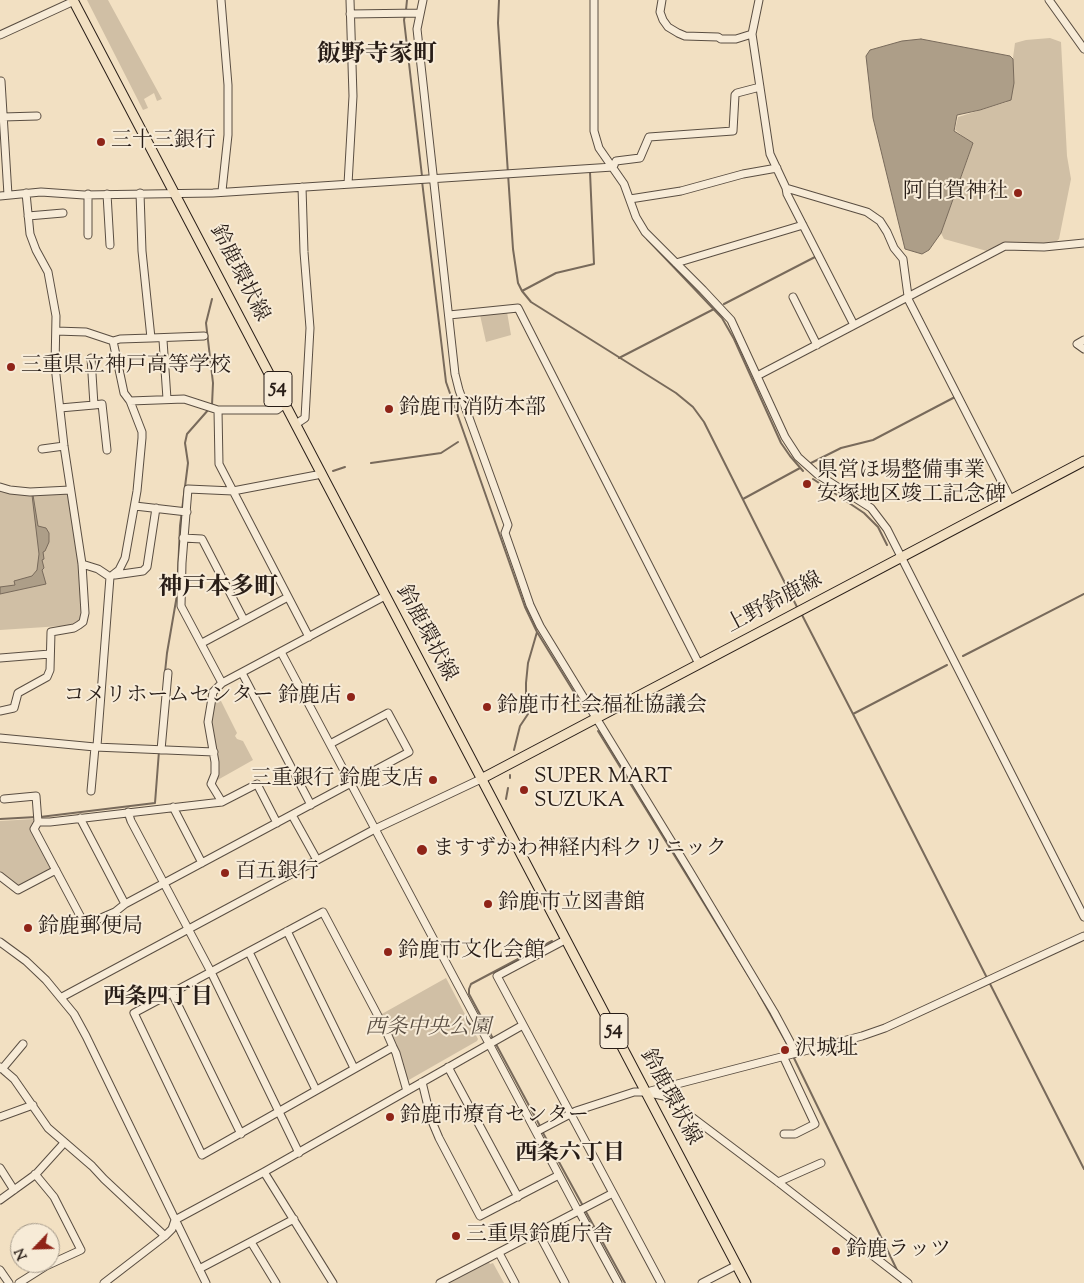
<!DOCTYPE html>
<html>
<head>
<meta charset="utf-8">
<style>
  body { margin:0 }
  #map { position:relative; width:1084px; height:1283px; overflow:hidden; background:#f2e0c2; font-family:"Sorts Mill Goudy",serif }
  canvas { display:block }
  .north { position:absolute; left:10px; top:1223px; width:50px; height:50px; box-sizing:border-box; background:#f7ebd7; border:1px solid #a4998a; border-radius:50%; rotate:246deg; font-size:14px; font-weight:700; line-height:20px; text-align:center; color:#281d17 }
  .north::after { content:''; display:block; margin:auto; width:18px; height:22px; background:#8f2418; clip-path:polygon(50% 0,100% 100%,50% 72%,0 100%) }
</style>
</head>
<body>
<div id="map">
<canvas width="1084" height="1283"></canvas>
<div class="north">N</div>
</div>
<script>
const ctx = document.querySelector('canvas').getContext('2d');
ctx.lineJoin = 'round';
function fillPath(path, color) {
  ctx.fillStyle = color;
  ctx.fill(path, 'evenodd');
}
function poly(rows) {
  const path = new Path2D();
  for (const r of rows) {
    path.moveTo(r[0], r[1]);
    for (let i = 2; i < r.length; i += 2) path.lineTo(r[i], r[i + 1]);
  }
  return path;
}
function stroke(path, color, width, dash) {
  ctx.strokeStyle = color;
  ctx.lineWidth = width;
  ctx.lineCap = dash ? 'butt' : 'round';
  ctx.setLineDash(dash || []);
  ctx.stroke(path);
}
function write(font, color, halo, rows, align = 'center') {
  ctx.font = font + ' "Sorts Mill Goudy","Noto Serif JP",serif';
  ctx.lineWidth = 4;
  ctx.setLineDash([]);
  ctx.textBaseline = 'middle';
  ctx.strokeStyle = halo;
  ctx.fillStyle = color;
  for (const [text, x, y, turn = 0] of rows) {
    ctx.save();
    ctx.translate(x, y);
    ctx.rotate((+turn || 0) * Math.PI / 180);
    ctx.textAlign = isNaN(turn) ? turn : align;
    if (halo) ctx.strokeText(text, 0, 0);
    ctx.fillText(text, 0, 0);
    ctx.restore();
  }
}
fillPath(poly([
  [87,0,108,0,162,99,157,101,154,93,144,99,148,108,143,110],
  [1050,38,1061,42,1067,156,1071,179,1059,239,1053,245,1003,244,987,251,944,239,941,233,973,144,955,130,958,117,1007,102,1015,43,1026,40],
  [507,312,511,335,486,342,480,315],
  [0,489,66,493,69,494,79,563,83,613,81,620,76,625,0,630],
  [215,694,216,697,218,696,220,699,237,733,235,736,237,739,243,741,253,760,214,782,210,723],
  [34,819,30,829,51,869,19,886,0,872,0,821],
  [446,978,478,1039,477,1041,407,1081,380,1015],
  [488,1261,490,1264,493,1263,504,1283,447,1283]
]), '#d0bfa5');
const water = poly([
  [921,39,1010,56,1013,59,1014,83,1011,100,980,110,957,115,954,131,973,143,941,233,929,250,922,254,905,249,873,118,866,56,870,50,902,41,921,39],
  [32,495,33,495,38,526,46,528,49,533,49,542,45,551,43,552,44,559,42,560,44,568,42,570,46,584,0,594,0,587,15,585,14,581,32,576,37,570,39,554,32,495]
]);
fillPath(water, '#ad9e88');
stroke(water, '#786a5b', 1);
stroke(poly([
  [499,0,498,23,513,249,518,283,522,291,531,302,676,393,693,407,704,422,798,609],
  [406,10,407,0],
  [405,15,404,20,422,176],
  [422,181,446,382,525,607,537,632,585,710],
  [647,239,722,318,734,339,781,443,790,456,803,471],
  [522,291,556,273,594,264,590,172],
  [212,299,206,323,213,383,212,405],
  [724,304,815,257],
  [619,358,714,309],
  [371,463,441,453,458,442],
  [811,463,841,448,873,440,955,397],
  [333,471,345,467],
  [813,479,864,513,878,527,887,545],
  [743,499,800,468],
  [801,613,853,714,947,665],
  [963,656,1084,594],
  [165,672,167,653,177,595,180,526,188,463,185,443,187,434,209,409],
  [853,714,1084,1169],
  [598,731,756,988],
  [514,750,520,726,528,714,529,708,526,694,526,683,528,663,537,632],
  [510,778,510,775],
  [506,799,508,788],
  [40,817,155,803,159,751],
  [0,819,36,817],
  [758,992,791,1051],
  [793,1056,898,1272],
  [540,1126,469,994,469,989,471,984,552,941],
  [542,1131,583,1206],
  [585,1210,625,1283]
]), '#786a5b', 2);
const minor = poly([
  [221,0,228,85,228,135,222,191],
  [423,0,417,29,455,374,459,390,508,525,505,533,519,573,530,605,540,626,689,870,774,1012,796,1053],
  [594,0,594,131,599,148,624,184,636,217,645,232,703,290,731,320,785,437,798,457,817,474,871,508,887,529,1084,917],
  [662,0,660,12,663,20,668,27,678,33,685,36,718,37,721,39,736,39,752,34],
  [759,0,752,34,770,154,786,188,787,194,854,325],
  [1049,0,1084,49],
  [350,14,420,13],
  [0,35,74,1],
  [1,81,8,195],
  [3,117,37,116],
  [613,167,616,161,640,158,649,137,733,131,735,95,737,93,760,87],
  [348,184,353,96,350,0],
  [786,188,867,212,880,221,887,232,894,248,903,259,908,296],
  [107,194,110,245],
  [0,196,41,192,84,195,213,193,613,167],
  [630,199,681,191,743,174,777,168],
  [28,216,63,213],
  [88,235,88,194],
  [676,263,803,225],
  [793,297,817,345],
  [907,297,1011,500],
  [449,315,518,308,699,664],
  [56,331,86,332,113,341,120,339,151,338,142,251,140,193],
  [151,338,204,336],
  [163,340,167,399],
  [1084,340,1077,344,1084,349],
  [757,376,1005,246,1044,247,1084,243],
  [130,401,184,399,218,410,277,410,285,404],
  [94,405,102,404,107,450],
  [60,408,94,405,91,358],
  [218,410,219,464,309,637],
  [296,424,305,418,310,328,304,252,302,187],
  [42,449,64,446],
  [0,487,10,490,30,492,70,490],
  [135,506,187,512],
  [183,538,202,539,244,620],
  [82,564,98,569,110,577],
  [115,575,143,571,147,567,156,508],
  [110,577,119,570,125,558,137,491,142,438,142,432,130,401,124,393,113,341],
  [202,643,288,597],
  [281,652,578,1211],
  [0,658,50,654],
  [242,673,311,805],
  [222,683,181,606,182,563,188,489,233,491,322,474],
  [0,711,14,708,18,693,47,677,50,670,51,632,74,628,79,625,83,622,85,613,82,564,64,446,55,366,56,316,48,272,36,250,30,234,26,193],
  [0,738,95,747,214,752],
  [330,744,388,713,409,752,125,904,115,912,85,925,34,829,38,822,50,822,222,802,211,784,215,774,215,762,208,722,213,692,222,683,385,596],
  [97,746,110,577],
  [161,750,168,673],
  [91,791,95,747],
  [4,799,36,796,38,822],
  [222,802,257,784,277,823],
  [173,807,202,863],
  [128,812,131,821,211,972,299,1153],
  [292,815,317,860],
  [80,818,125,904],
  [0,876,18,890,56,870],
  [287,931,354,1068],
  [565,940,497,976,661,1283],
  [0,942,26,961,46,980,74,1014,86,1036,206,1283],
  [249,952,316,1090],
  [172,993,241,1134],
  [62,997,375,829,481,779],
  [393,1047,202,1155,134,1013,323,912,386,1031,393,1047,396,1053,407,1091],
  [783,1056,815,1124,795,1134,784,1134],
  [0,1067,14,1079,48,1128,92,1166,104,1179,165,1236],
  [448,1067,518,1197],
  [2,1069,23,1044],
  [422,1082,431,1119,439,1138,480,1216,559,1175],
  [649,1093,664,1096,778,1182,908,1283],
  [0,1117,33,1105],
  [536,1132,576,1111,634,1092,647,1092,658,1089,862,1036,885,1028,1084,936],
  [0,1168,14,1190],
  [264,1172,333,1283],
  [778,1182,821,1163],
  [0,1200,36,1174,64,1143],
  [579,1211,618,1283],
  [538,1232,565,1283],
  [251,1242,276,1283],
  [499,1253,515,1283],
  [199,1269,294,1219],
  [0,1270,9,1283],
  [19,1283,46,1266,81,1250,54,1197,35,1174],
  [104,1283,165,1236,172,1229,175,1220,264,1172,523,1025],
  [440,1283,613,1193],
  [702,1283,737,1265]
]);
const major = poly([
  [73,0,746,1283],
  [481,779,1084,461]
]);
stroke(minor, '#5a4e42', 9);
stroke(major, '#281d17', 11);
stroke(minor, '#f7ebd7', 7);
stroke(major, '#f2e0c2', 9);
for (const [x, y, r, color] of [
  [101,142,5,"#8f2418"],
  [1018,193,5,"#8f2418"],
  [11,367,5,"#8f2418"],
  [389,409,5,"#8f2418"],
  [807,484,5,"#8f2418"],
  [351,697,5,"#8f2418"],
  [487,707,5,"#8f2418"],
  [433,780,5,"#8f2418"],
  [524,790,5,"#8f2418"],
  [422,850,6,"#8f2418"],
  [225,873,5,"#8f2418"],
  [488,904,5,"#8f2418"],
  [28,928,5,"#8f2418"],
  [388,952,5,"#8f2418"],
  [785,1050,5,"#8f2418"],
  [390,1117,5,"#8f2418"],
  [456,1236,5,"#8f2418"],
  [836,1251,5,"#8f2418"]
]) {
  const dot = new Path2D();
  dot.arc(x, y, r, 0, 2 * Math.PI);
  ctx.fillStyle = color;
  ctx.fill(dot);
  stroke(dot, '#f7ebd7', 2);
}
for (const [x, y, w] of [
  [278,389,28],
  [614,1031,28]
]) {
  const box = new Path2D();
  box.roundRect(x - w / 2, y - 17.5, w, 35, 4);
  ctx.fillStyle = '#f7ebd7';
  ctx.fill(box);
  stroke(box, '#281d17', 1);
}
write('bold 20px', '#281d17', null, [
  ["54",278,389],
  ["54",614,1031]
]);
write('21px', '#281d17', '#f7ebd7', [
  ["三十三銀行",111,142],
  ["阿自賀神社",1008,193,"right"],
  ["三重県立神戸高等学校",21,367],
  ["鈴鹿市消防本部",399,409],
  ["県営ほ場整備事業",817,472],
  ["安塚地区竣工記念碑",817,496],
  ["コメリホームセンター 鈴鹿店",341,697,"right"],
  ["鈴鹿市社会福祉協議会",497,707],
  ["SUPER MART",534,778],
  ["SUZUKA",534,802],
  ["三重銀行 鈴鹿支店",423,780,"right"],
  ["ますずかわ神経内科クリニック",433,850],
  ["百五銀行",235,873],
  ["鈴鹿市立図書館",498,904],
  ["鈴鹿郵便局",38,928],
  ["鈴鹿市文化会館",398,952],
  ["沢城址",795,1050],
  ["鈴鹿市療育センター",400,1117],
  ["三重県鈴鹿庁舎",466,1236],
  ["鈴鹿ラッツ",846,1251]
], 'left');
write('21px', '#281d17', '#f7ebd7', [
  ["鈴鹿環状線",238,274,63],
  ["上野鈴鹿線",775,604,-28],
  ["鈴鹿環状線",425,634,62],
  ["鈴鹿環状線",669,1098,62]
]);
write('italic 21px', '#5a4e42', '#f7ebd7', [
  ["西条中央公園",428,1029]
]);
write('bold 22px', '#281d17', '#f7ebd7', [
  ["西条四丁目",158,999],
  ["西条六丁目",570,1155]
]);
write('bold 24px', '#281d17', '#f7ebd7', [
  ["飯野寺家町",377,57],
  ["神戸本多町",218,590]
]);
</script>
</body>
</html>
